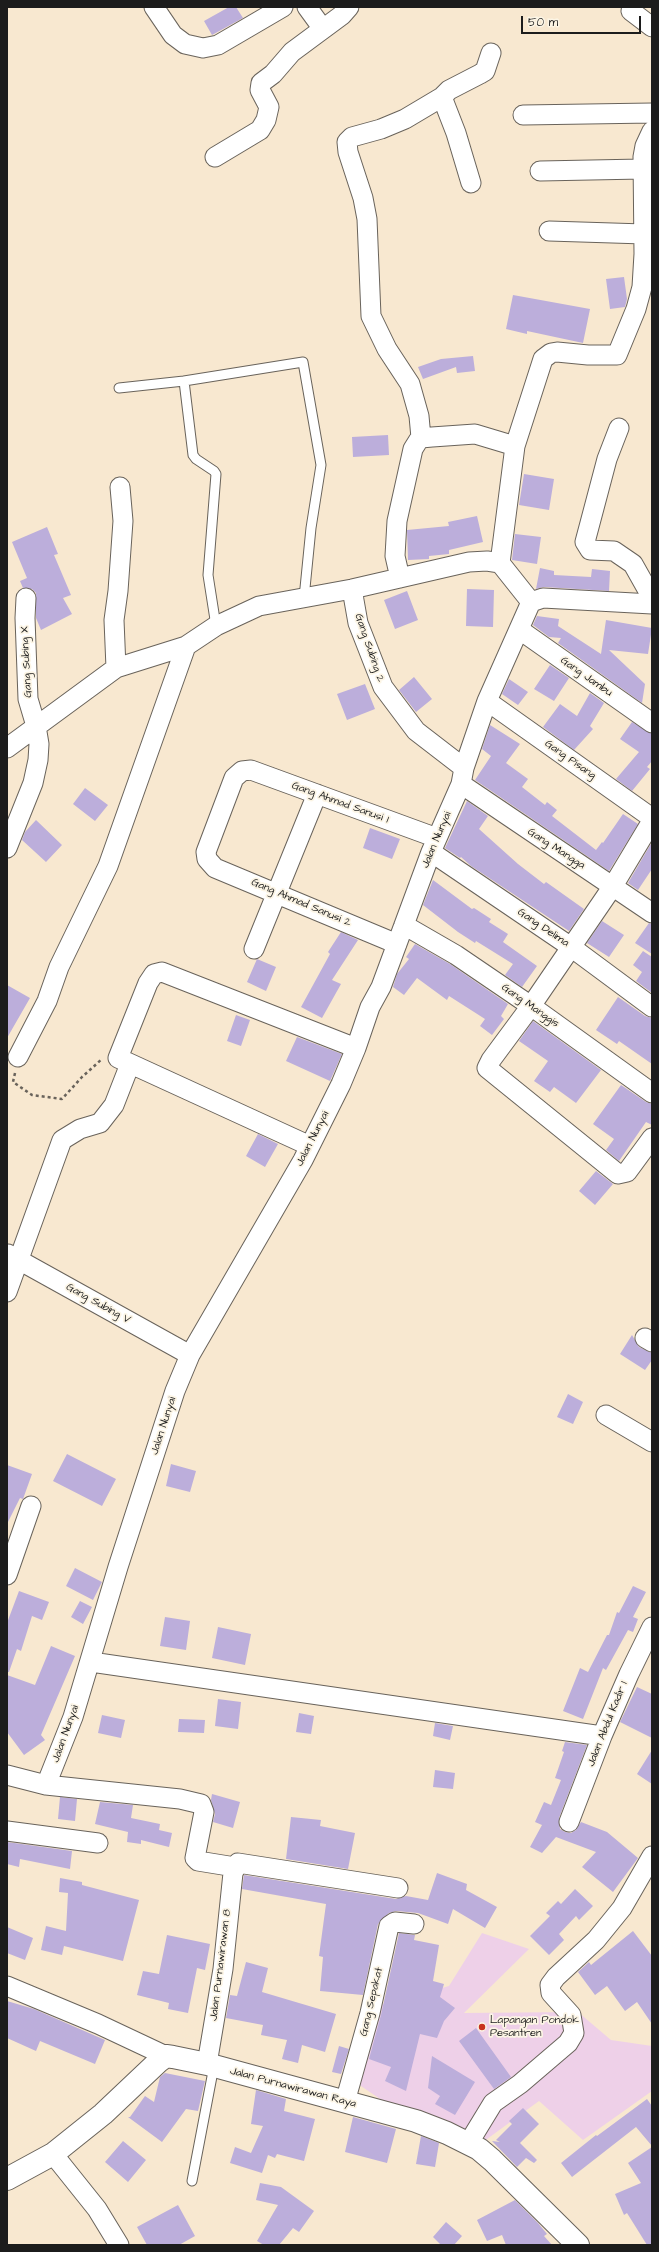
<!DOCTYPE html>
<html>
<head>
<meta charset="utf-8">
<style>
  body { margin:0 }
  #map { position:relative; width:659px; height:2252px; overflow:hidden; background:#f8e8d0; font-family:"Architects Daughter",sans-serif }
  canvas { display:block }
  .frame { position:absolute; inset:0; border:8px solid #1c1c1c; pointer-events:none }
  .scale { position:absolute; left:521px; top:16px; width:120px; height:18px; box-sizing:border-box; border:2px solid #1c1c1c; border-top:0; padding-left:5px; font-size:12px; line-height:14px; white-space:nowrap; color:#1c1c1c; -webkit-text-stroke:3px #fcf5e5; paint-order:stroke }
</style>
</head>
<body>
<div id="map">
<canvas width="659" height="2252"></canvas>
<div class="frame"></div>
<div class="scale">50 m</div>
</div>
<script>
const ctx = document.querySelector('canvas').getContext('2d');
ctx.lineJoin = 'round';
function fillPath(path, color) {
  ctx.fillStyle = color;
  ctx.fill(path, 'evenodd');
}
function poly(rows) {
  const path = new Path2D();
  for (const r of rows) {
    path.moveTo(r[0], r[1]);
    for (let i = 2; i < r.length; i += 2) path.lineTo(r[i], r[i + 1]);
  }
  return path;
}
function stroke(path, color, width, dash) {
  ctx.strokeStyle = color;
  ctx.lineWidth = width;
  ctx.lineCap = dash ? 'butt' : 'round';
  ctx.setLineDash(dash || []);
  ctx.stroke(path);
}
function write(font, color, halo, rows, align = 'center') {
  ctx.font = font + ' "Architects Daughter",sans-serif';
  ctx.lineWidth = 3.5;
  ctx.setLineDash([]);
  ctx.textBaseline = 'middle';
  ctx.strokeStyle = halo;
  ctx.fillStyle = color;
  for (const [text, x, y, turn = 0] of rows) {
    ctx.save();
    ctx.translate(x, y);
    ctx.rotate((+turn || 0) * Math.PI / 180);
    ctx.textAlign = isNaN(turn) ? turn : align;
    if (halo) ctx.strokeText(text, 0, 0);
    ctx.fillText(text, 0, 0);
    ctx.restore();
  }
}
fillPath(poly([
  [482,1933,529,1949,464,2013,578,2012,611,2040,652,2046,652,2091,583,2140,539,2101,483,2142,392,2107,352,2080,377,2006,449,1986]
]), '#eed0e8');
fillPath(poly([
  [229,7,236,7,243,18,212,35,204,21],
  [624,277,627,299,625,307,610,309,606,279],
  [513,295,590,309,583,343,527,331,527,334,506,329],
  [473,356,475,371,457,373,456,367,423,379,418,367,441,359],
  [388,435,389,455,353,457,352,437],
  [524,474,554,479,549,510,519,505],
  [477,516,483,542,449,550,449,554,429,556,429,559,408,560,407,530,449,526,448,522],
  [47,527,58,554,54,555,71,595,63,598,72,614,41,630,36,618,36,593,32,589,23,588,20,581,27,578,12,542],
  [515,534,541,537,537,564,512,560],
  [540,568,554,571,554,575,591,577,592,569,610,571,609,591,544,587,536,589],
  [467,589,494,590,493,627,466,626],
  [407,591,418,620,395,629,384,600],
  [537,616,559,619,558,626,601,654,606,620,652,628,648,654,609,650,645,684,642,703,558,643,561,638,549,637,533,625],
  [550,665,569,678,554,701,534,689],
  [414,677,432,699,416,712,399,690],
  [509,679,528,692,518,705,502,694],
  [365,684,375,709,347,720,337,694],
  [590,693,604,703,590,726,593,729,574,750,543,727,560,704,577,716],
  [632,722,652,734,652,761,647,767,650,769,632,791,616,779,639,752,620,739],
  [490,725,520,744,506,763,528,779,522,787,545,805,547,802,557,810,552,816,596,850,602,842,603,843,623,814,638,824,609,871,475,780,491,756,482,749],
  [85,788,108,805,95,821,73,804],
  [467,801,488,816,479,829,518,864,544,884,546,882,584,909,569,931,471,866,461,857,460,858,445,848],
  [36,820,62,845,46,862,22,840,25,832],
  [370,828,400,839,392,859,363,848],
  [652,842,652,869,638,890,628,883],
  [433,880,472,909,474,908,491,919,489,922,508,934,503,942,537,966,522,987,505,975,513,964,476,941,475,943,458,932,423,905],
  [602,921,624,935,609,957,587,943],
  [649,923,652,924,652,954,635,943],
  [341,932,358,940,332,980,341,984,322,1018,301,1007,330,954,328,952],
  [415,944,450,964,508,1004,501,1016,504,1019,492,1035,480,1026,485,1019,449,996,447,1000,417,978,404,995,393,987,397,974,409,959,406,957],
  [643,951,652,957,652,993,636,981,642,972,633,965],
  [257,959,276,967,266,991,247,982],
  [7,985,30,998,7,1038],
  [618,997,645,1016,652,1018,652,1064,619,1041,617,1044,596,1030],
  [236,1015,250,1020,241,1046,227,1041],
  [533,1021,601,1070,576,1103,554,1087,550,1092,534,1081,548,1061,519,1041],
  [297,1037,342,1054,330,1081,286,1061],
  [621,1085,646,1102,652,1104,652,1125,646,1122,619,1161,606,1150,614,1139,593,1124],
  [258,1134,278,1144,265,1167,246,1156],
  [596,1171,613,1184,595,1205,579,1191],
  [632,1335,639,1347,652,1353,652,1360,645,1370,620,1354],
  [568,1394,583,1402,573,1424,557,1417],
  [67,1454,116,1479,102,1506,53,1481],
  [171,1464,196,1471,190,1492,166,1486],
  [7,1465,32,1474,23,1499,20,1498,7,1524],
  [75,1568,102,1582,93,1600,66,1586],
  [633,1586,646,1592,633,1617,638,1619,633,1632,628,1630,606,1670,603,1668,583,1719,563,1711,580,1668,588,1672,607,1635,609,1635,617,1612,619,1613],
  [19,1591,49,1602,42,1620,32,1616,21,1651,17,1649,9,1672,7,1672,7,1623],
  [80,1601,92,1607,83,1624,71,1617],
  [165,1617,190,1621,186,1650,160,1646],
  [218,1627,251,1634,245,1665,212,1658],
  [51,1646,75,1656,41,1735,45,1740,24,1755,7,1732,7,1675,35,1685],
  [637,1687,652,1694,652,1738,620,1722],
  [218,1699,241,1702,238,1729,215,1726],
  [299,1713,314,1716,311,1734,296,1732],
  [102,1715,125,1720,121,1738,98,1733],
  [179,1719,205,1720,204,1733,178,1732],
  [435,1723,453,1726,450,1740,433,1736],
  [565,1742,587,1745,559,1818,560,1829,565,1832,571,1833,576,1830,581,1822,607,1832,638,1858,613,1892,582,1867,596,1852,556,1837,542,1853,530,1847,542,1825,535,1822,544,1802,551,1805,561,1780,555,1778,564,1752,562,1751],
  [652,1750,652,1784,637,1774],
  [435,1770,455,1773,453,1789,433,1787],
  [212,1794,240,1802,233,1828,213,1822,215,1814,211,1800],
  [60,1797,77,1799,75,1821,58,1819],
  [100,1802,133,1805,131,1818,160,1824,159,1830,172,1833,169,1847,141,1840,141,1844,127,1842,128,1832,95,1824],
  [291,1817,321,1820,320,1826,355,1833,348,1869,286,1859],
  [7,1842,72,1851,70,1869,20,1859,19,1867,7,1864],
  [437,1873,467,1884,466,1890,497,1907,485,1928,453,1909,448,1924,418,1913,396,1911,389,1913,378,1924,363,1995,320,1991,323,1957,319,1956,326,1904,242,1889,244,1875,396,1899,406,1896,428,1900],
  [60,1878,82,1882,82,1885,139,1900,123,1961,64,1946,62,1955,41,1950,46,1926,66,1931,68,1893,59,1892],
  [575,1889,593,1906,579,1920,576,1916,559,1934,564,1940,549,1955,530,1936,550,1916,546,1913,558,1901,561,1904],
  [7,1927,33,1938,25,1960,7,1953],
  [633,1931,652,1956,652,2024,637,2002,625,2011,607,1986,595,1995,578,1972,589,1962,591,1965],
  [399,1933,415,1935,414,1940,439,1945,433,1981,444,1984,440,1997,455,2008,444,2021,437,2038,420,2034,406,2091,385,2081,391,2067,369,2059,381,2015],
  [167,1935,210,1944,205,1970,197,1968,188,2013,168,2009,169,2003,137,1995,143,1971,159,1974],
  [246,1962,268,1968,262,1992,336,2014,325,2052,302,2045,298,2063,282,2059,287,2040,261,2035,263,2025,226,2018,230,1995,237,1996],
  [7,2001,34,2009,105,2040,95,2064,40,2041,36,2051,7,2038],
  [476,2028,511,2077,494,2089,459,2041],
  [339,2046,349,2049,341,2074,332,2072],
  [432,2056,475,2082,455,2115,435,2104,440,2096,428,2088],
  [165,2073,205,2081,198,2111,186,2109,162,2142,128,2117,130,2117,145,2096,154,2102,160,2077],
  [256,2090,286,2099,284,2111,315,2119,304,2161,277,2154,275,2158,268,2155,262,2173,230,2163,235,2147,251,2153,263,2126,251,2124],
  [647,2099,652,2106,652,2146,636,2127,572,2177,561,2163,596,2135,597,2136],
  [523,2108,539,2124,520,2143,537,2160,534,2163,526,2158,517,2167,492,2141,500,2142,496,2140,512,2124,509,2121],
  [353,2117,396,2129,387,2163,345,2152],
  [421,2136,439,2143,435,2167,416,2164],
  [123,2141,146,2160,128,2182,105,2162],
  [652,2147,652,2245,647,2245,627,2213,624,2215,615,2194,641,2183,628,2163],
  [260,2183,281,2187,314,2211,299,2232,293,2228,279,2245,264,2245,257,2241,278,2205,256,2200],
  [515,2200,538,2223,547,2234,544,2236,552,2245,506,2245,502,2235,487,2241,477,2220],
  [178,2205,195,2236,179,2245,147,2245,137,2227],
  [446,2222,462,2236,454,2245,441,2245,433,2237]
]), '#bcaedb');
const service = poly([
  [119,388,184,381],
  [216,626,208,575,216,474,214,471,196,459,193,455,184,381,303,362,321,465,311,528,304,598],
  [192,2181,214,2066]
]);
const minor = poly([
  [154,7,173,35,185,44,203,48,218,45,283,7],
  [307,7,323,29],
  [631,11,652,27],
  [442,97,456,133,471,183],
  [523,115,652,113],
  [215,157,260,130,266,120,269,107,260,90,261,83,273,74,292,52,342,15,349,7],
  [540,171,642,169],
  [549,231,644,234],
  [619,428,607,459,585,542,590,550,614,551,633,564,651,596,651,604],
  [421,438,419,416,410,384,387,349,371,316,367,219,363,198,348,152,347,142,352,137,381,129,405,119,442,97,449,90,480,74,485,71,491,53],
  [500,563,515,446,543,359,551,353,557,352,588,355,617,355,636,309,642,287,644,254,643,157,645,146,652,131],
  [500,563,531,602],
  [400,578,395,556,397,521,413,449,418,441,421,438,432,437,475,434,515,446],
  [352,589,358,623,383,687,416,731,464,768],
  [520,630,652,723],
  [116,668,114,620,118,591,123,521,120,487],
  [487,701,652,818],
  [7,748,116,668,186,646,216,626,259,606,352,589,469,562,487,561,500,563],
  [461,784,652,913],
  [652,821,613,886,531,1006,491,1060,487,1068,618,1174,627,1172,652,1138],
  [7,848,33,783,38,760,39,744,36,726,28,699,25,618,26,598],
  [431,852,571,947,652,1007],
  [404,925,456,955,531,1006,652,1093],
  [397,944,215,868,207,859,206,852,234,778,242,771,251,770,437,838],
  [254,949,317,794],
  [18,1057,47,1001,59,967,108,866,186,646],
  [310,1146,118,1058,148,983,154,974,162,972,356,1048],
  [8,1254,190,1355],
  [7,1292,62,1140,80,1129,100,1123,114,1105,130,1064],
  [645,1338,652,1342],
  [606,1415,652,1442],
  [7,1575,31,1506],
  [91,1662,602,1736],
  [7,1775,46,1785,180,1799,201,1804,204,1812,195,1858,198,1861,235,1867],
  [46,1785,73,1717,118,1567,175,1391,190,1355,303,1160,341,1084,356,1048,370,1007,381,987,431,852,461,784,464,768,487,701,531,602,543,598,652,604],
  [569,1822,602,1736,629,1674,652,1627],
  [7,1831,98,1843],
  [7,1986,98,2024,166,2056],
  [207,2064,223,1969,233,1873,238,1863,398,1888],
  [345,2102,370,2013,389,1926,395,1922,414,1924],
  [468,2144,493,2103,520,2084,568,2043,574,2033,571,2015,551,1993,550,1985,556,1977,596,1940,622,1908,652,1856],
  [53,2154,97,2209,119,2245]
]);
const tertiary = poly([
  [7,2179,53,2154,103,2114,158,2062,166,2056,173,2057,207,2064,416,2121,447,2133,479,2149,492,2160,578,2245]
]);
stroke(service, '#69635b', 11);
stroke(minor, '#69635b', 21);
stroke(tertiary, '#69635b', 24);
stroke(poly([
  [15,1073,13,1082,32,1095,62,1099,82,1077,102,1059]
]), '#69635b', 2.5, [3, 3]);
stroke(service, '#fff', 9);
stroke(minor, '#fff', 19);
stroke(tertiary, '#fff', 22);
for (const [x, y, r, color] of [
  [482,2027,4,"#c8321e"]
]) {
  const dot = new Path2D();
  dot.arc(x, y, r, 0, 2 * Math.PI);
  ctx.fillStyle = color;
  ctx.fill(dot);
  stroke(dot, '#fcf5e5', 1.5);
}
write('11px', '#1c1c1c', '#fcf5e5', [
  ["Gang Subing 2",369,648,71],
  ["Gang Subing X",27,662,-93],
  ["Gang Jambu",586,677,35],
  ["Gang Pisang",570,760,35],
  ["Gang Ahmad Sanusi 1",340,803,20],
  ["Jalan Nunyai",437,840,-67],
  ["Gang Mangga",556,849,33],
  ["Gang Ahmad Sanusi 2",301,903,23],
  ["Gang Delima",543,928,34],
  ["Gang Manggis",530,1006,35],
  ["Jalan Nunyai",313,1139,-63],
  ["Gang Subing V",98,1304,29],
  ["Jalan Nunyai",164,1426,-72],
  ["Jalan Abdul Kadir 1",608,1724,-68],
  ["Jalan Nunyai",66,1734,-70],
  ["Jalan Purnawirawan 8",221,1965,-83],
  ["Gang Sepakat",372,2002,-77],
  ["Jalan Purnawirawan Raya",293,2088,15]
]);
write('11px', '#1c1c1c', '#fcf5e5', [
  ["Lapangan Pondok",490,2021],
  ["Pesantren",490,2034]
], 'left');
</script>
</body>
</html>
